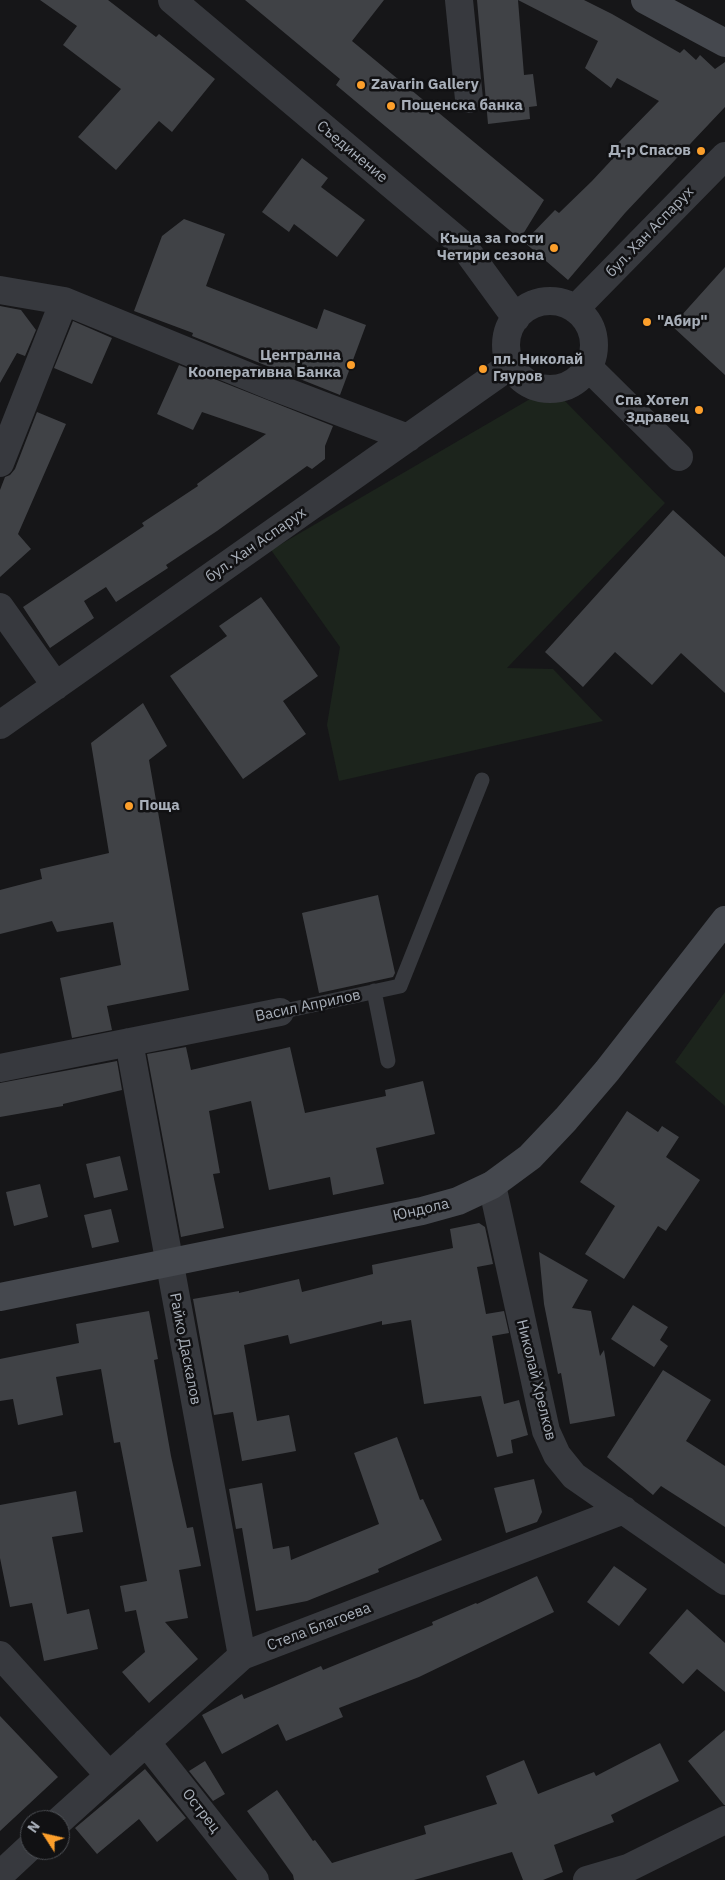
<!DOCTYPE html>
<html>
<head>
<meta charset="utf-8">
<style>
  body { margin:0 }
  #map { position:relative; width:725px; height:1880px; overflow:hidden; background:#161618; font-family:"IBM Plex Sans",sans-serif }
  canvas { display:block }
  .north { position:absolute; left:20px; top:1810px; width:50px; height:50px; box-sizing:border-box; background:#111113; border:1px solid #4d5055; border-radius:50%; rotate:305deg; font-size:14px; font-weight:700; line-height:20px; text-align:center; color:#a8afb9 }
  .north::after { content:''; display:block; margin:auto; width:18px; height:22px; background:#fc9f2b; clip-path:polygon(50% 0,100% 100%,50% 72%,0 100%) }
</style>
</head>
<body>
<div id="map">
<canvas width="725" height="1880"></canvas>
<div class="north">N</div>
</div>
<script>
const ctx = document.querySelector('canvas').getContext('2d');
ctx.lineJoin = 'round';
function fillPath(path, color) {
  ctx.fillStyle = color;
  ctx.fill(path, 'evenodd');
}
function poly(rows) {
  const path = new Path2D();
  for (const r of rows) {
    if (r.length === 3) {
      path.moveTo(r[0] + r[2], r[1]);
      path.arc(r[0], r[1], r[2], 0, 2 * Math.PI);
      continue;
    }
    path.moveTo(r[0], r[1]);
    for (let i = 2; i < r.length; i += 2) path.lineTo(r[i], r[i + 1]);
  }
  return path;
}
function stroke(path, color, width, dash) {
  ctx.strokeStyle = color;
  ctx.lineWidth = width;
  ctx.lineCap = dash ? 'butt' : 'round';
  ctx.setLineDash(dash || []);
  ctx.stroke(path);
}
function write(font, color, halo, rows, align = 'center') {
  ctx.font = font + ' "IBM Plex Sans",sans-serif';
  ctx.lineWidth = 5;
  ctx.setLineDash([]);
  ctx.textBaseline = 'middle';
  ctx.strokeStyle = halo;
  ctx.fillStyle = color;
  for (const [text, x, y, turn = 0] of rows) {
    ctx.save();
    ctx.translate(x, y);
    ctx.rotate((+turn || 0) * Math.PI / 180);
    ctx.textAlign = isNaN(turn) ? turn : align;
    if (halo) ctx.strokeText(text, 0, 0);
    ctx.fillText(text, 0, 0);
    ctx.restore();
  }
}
fillPath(poly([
  [530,399,563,399,665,503,507,668,553,669,603,721,339,781,327,725,340,647,271,550],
  [725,992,725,1106,675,1062]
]), '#1c241c');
fillPath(poly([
  [40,0,108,0,156,37,159,34,215,79,172,132,159,121,116,170,78,137,121,89,63,45,77,26],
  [245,0,384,0,352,41,544,200,520,239,336,85,340,79],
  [477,0,518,0,524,75,533,74,537,106,529,107,530,119,488,124],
  [518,0,584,0,612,14,680,53,684,49,696,60,700,55,715,69,725,62,725,107,625,213,568,280,524,242,555,210,559,213,592,181,619,152,618,143,659,101,617,78,611,88,585,68,598,41],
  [302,158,328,178,321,187,365,220,337,257,294,224,289,232,262,212],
  [184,219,225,234,206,286,317,329,324,309,366,325,340,395,192,336,193,333,134,311,162,236],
  [725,267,725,375,672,326],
  [0,306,21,310,36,330,25,356,17,353,0,383],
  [73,321,112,338,92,384,54,368],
  [179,365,333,426,325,446,325,459,312,469,307,466,217,531,166,565,168,568,116,602,106,587,84,601,94,618,50,648,23,607,144,526,142,523,198,486,197,484,266,434,202,412,193,430,157,414],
  [37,412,66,424,18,534,31,549,0,577,0,490,5,477,10,475,15,469],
  [673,510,725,557,725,693,681,653,652,685,615,652,583,687,545,652],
  [261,597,318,676,283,701,306,734,243,779,170,676,227,636,219,626],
  [143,703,167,746,149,760,189,990,107,1006,112,1030,72,1038,60,978,121,965,113,922,57,932,52,921,0,934,0,890,42,879,40,869,109,853,91,743],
  [378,895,395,973,393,977,319,993,302,913],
  [186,1047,191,1070,290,1047,305,1113,386,1096,385,1090,423,1081,435,1134,376,1148,384,1184,333,1195,330,1177,269,1190,251,1101,209,1111,220,1173,213,1174,224,1228,181,1237,147,1054],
  [117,1061,122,1090,63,1104,63,1106,0,1117,0,1083],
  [627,1111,658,1132,662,1126,679,1137,666,1157,700,1180,666,1231,658,1226,624,1279,585,1254,615,1206,580,1182],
  [120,1156,128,1190,94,1198,86,1164],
  [40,1184,48,1217,14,1226,6,1192],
  [111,1209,119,1242,92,1248,84,1215],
  [479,1223,485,1227,493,1264,477,1267,486,1314,504,1311,509,1333,492,1336,504,1404,519,1400,528,1435,511,1440,513,1453,497,1457,481,1396,424,1404,411,1320,382,1325,382,1321,290,1344,288,1335,244,1345,257,1421,289,1415,296,1451,242,1461,233,1412,214,1415,193,1299,239,1291,239,1293,299,1279,302,1292,373,1274,372,1265,453,1248,450,1229],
  [539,1252,588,1280,572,1308,591,1311,600,1356,604,1350,615,1416,570,1424,561,1373,558,1374,544,1304],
  [633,1305,668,1327,660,1340,668,1346,654,1367,611,1339],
  [149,1311,158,1359,154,1360,171,1456,187,1528,193,1527,201,1566,179,1570,188,1618,165,1622,198,1659,149,1703,122,1672,145,1652,136,1610,125,1612,120,1586,147,1581,120,1442,114,1443,101,1369,56,1377,63,1415,18,1425,13,1399,0,1401,0,1359,79,1343,76,1324],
  [663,1370,711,1400,686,1441,725,1466,725,1527,661,1486,653,1495,607,1457],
  [397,1437,420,1500,423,1499,442,1540,378,1569,379,1572,307,1601,256,1611,242,1528,236,1529,229,1489,262,1483,273,1549,289,1546,291,1560,379,1524,354,1453],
  [534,1479,542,1512,537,1522,506,1533,494,1488],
  [76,1491,83,1532,52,1537,67,1614,89,1609,98,1649,44,1661,32,1603,10,1607,0,1558,0,1505],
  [614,1566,647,1589,619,1626,587,1602],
  [537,1576,554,1612,419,1677,339,1708,343,1717,286,1741,278,1724,222,1754,202,1715,242,1694,244,1699,321,1666,323,1670,433,1625,432,1622,476,1603,477,1604],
  [687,1609,725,1643,725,1692,697,1669,683,1684,649,1653],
  [0,1716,58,1777,0,1831],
  [725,1730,725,1805,724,1805,688,1761],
  [660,1743,679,1781,611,1815,614,1822,554,1845,563,1872,543,1880,523,1880,512,1852,414,1880,294,1880,293,1875,247,1811,277,1790,313,1841,315,1840,332,1863,426,1834,424,1826,497,1804,486,1776,524,1760,538,1794,594,1772,596,1776],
  [205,1761,225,1794,213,1801,189,1771],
  [145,1769,186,1818,157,1842,139,1819,97,1854,75,1828]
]), '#404246');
stroke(poly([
  [374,991,388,1061],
  [280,1012,400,986,482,780]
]), '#37393e', 15);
stroke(poly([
  [172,0,462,244,516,318],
  [459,0,469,99],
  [0,290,64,301,0,463],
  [64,301,274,387,408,438],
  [550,345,44],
  [575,309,725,156],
  [588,367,679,457],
  [0,607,56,686],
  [0,725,511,365],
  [129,1042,242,1656],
  [0,1068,280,1012],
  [492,1185,546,1431,557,1455,574,1476,725,1581],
  [0,1655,109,1775],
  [146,1742,255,1880],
  [60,1820,242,1656,624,1510],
  [0,1875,30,1847],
  [587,1880,628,1868,725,1820]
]), '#37393e', 28);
stroke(poly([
  [645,0,725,43],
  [0,1297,422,1211,458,1201,492,1185,530,1157,566,1119,607,1071,725,920]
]), '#45484e', 28);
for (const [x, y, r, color] of [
  [361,85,5,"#fc9f2b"],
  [391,106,5,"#fc9f2b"],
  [701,151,5,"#fc9f2b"],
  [554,248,5,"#fc9f2b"],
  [647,322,5,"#fc9f2b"],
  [351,365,5,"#fc9f2b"],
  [483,369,5,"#fc9f2b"],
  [699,410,5,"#fc9f2b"],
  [129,806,5,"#fc9f2b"]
]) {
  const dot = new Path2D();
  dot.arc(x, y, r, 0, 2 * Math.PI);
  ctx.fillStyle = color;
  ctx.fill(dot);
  stroke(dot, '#111113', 2);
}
write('bold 15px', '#a8afb9', '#111113', [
  ["Zavarin Gallery",371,85],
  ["Пощенска банка",401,106],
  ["Д-р Спасов",691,151,"right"],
  ["Къща за гости",544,239,"right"],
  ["Четири сезона",544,256,"right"],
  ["\"Абир\"",657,322],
  ["Централна",341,356,"right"],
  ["Кооперативна Банка",341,373,"right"],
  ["пл. Николай",493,360],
  ["Гяуров",493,377],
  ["Спа Хотел",689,401,"right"],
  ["Здравец",689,418,"right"],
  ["Поща",139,806]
], 'left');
write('15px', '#a8afb9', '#111113', [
  ["Съединение",352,152,40],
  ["бул. Хан Аспарух",650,232,-46],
  ["бул. Хан Аспарух",256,545,-35],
  ["Васил Априлов",308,1006,-12],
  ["Юндола",421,1210,-13],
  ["Райко Даскалов",185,1349,79],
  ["Николай Хрелков",536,1380,76],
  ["Стела Благоева",319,1627,-21],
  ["Острец",201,1811,52]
]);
</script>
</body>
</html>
